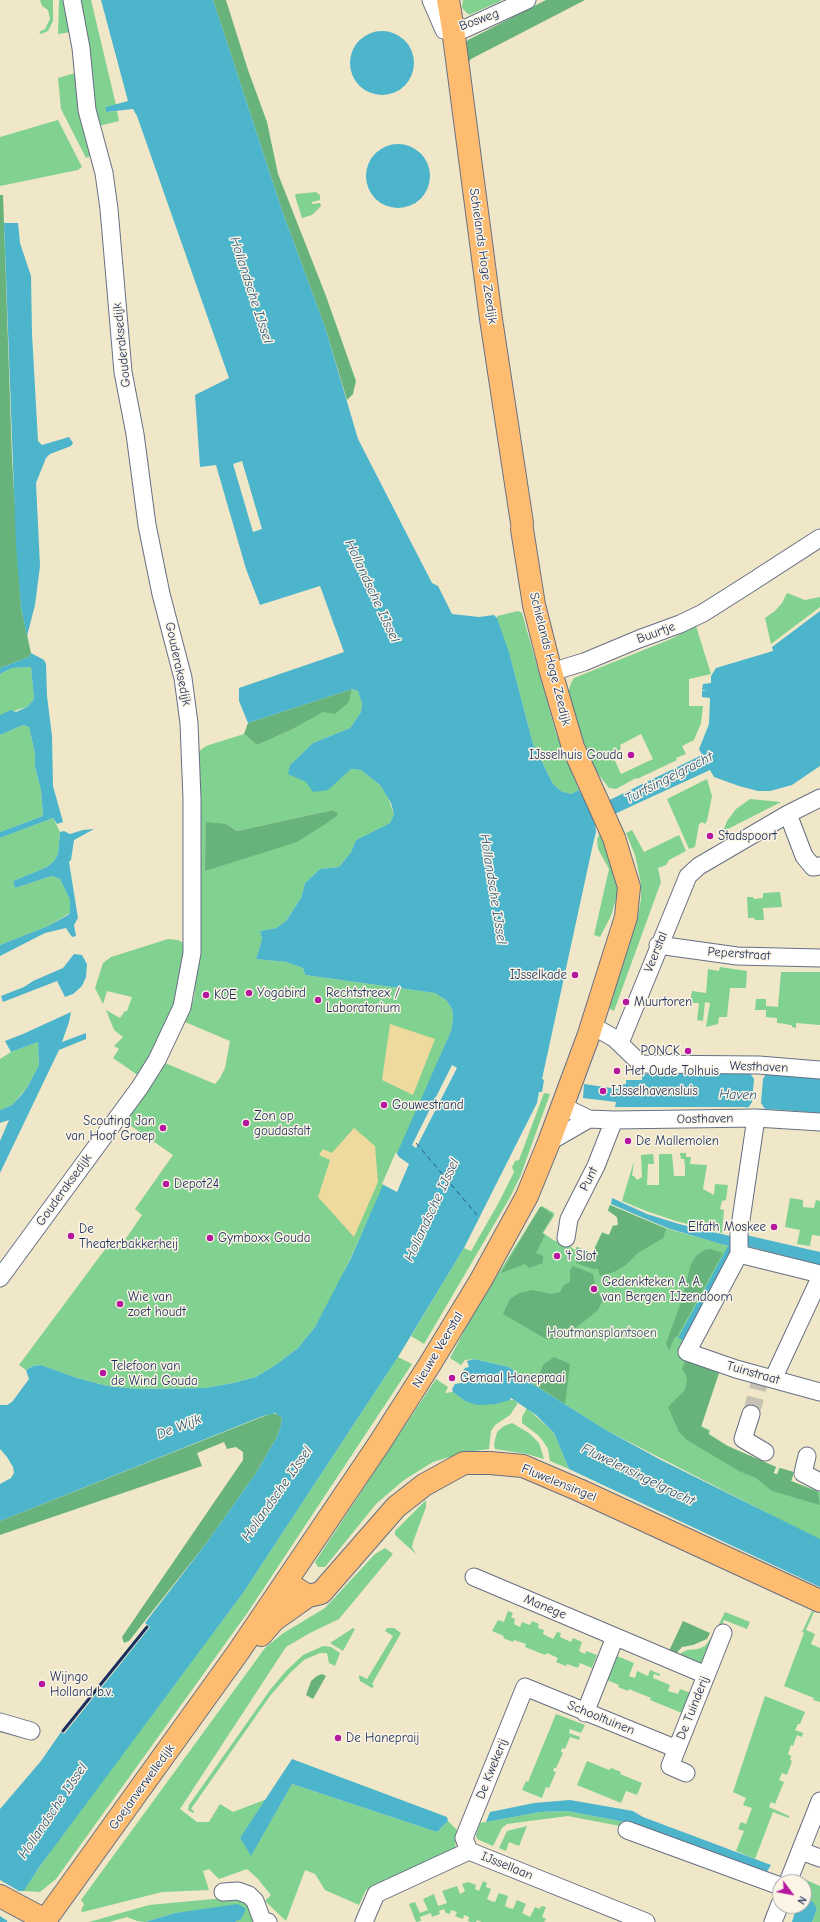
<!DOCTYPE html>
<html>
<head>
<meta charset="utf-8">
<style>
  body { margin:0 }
  #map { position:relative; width:820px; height:1922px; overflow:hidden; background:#f0e7c9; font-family:"Comic Neue",sans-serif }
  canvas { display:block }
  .north { position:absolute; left:772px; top:1874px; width:40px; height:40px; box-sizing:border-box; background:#fcf5e5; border:1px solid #a2a6af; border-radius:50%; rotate:122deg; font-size:11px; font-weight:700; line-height:16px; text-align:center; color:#1b2f5e }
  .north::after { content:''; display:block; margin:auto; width:14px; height:18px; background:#b5179e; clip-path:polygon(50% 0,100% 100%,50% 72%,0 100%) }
</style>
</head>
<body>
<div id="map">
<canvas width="820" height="1922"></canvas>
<div class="north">N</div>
</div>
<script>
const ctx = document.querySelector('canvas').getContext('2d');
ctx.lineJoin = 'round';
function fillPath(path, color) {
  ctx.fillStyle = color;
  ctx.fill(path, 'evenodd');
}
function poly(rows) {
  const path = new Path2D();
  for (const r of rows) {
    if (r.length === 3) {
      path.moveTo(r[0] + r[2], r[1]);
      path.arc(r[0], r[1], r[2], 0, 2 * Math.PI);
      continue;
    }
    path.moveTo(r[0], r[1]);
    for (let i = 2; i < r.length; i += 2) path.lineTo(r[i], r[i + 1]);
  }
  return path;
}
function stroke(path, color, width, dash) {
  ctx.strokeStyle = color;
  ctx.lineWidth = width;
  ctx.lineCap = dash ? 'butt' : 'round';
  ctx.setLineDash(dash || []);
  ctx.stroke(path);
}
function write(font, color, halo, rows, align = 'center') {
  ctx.font = font + ' "Comic Neue",sans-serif';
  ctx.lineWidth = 3;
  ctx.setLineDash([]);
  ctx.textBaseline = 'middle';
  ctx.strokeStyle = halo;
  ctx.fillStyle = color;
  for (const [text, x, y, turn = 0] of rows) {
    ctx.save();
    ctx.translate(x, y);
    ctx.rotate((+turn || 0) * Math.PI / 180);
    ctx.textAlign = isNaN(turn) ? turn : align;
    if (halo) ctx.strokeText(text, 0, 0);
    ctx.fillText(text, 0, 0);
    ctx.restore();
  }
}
fillPath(poly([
  [40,0,53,0,53,21,48,31,41,34,39,32,45,29,50,19,48,10,42,6],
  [59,0,66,0,71,32,58,34],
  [79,0,91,0,116,105,106,107,106,112,117,111,119,121,99,126,92,102],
  [463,0,501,0,501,1,469,15,462,8],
  [75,73,91,156,86,158,61,109,58,78],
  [58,120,82,167,78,170,0,186,0,137],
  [316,192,320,195,320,200,312,202,312,204,320,203,321,206,312,215,302,218,295,196,296,194],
  [787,593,805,600,820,597,820,607,771,644,765,618,775,611,782,603],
  [518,611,522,613,556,733,579,790,571,794,561,791,553,784,533,744,509,652,497,620,497,616],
  [696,626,711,674,689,679,689,706,703,706,701,723,694,740,682,746,686,754,676,758,677,760,637,779,636,778,616,789,609,788,595,770,568,701,568,693,571,683,574,678,671,639],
  [641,734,653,759,621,774,612,754,621,749,620,745],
  [31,667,34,699,27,707,0,715,0,674,12,668],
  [352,689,358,691,362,704,361,712,350,728,313,743,290,765,339,779,351,769,361,770,381,786,387,795,394,814,390,823,356,840,351,852,339,867,320,869,305,883,301,898,286,921,276,928,260,931,262,939,256,959,286,962,303,968,305,975,435,993,446,1000,452,1009,453,1018,451,1031,400,1150,332,1298,315,1327,298,1348,277,1364,256,1377,233,1383,205,1388,138,1389,107,1386,77,1378,41,1365,33,1366,26,1370,19,1365,109,1244,118,1250,142,1215,135,1209,173,1155,124,1121,165,1063,215,1084,220,1078,225,1068,230,1041,185,1022,194,998,197,967,198,752,206,746,244,734,257,745,291,730,323,711,349,702],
  [333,810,339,814,206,871,226,824,237,831],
  [23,725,29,727,35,754,35,767,41,790,43,816,0,832,0,735],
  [707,779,712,796,707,821,705,824,702,822,699,824,695,847,689,849,667,799],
  [750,799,781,802,726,830,732,841,722,844,722,834,727,821,736,809],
  [53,818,60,832,58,854,54,861,47,867,13,881,15,888,52,876,60,879,70,900,70,913,48,926,0,945,0,838],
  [632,830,644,852,679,835,686,851,669,860,666,865,658,868,661,882,614,1011,609,1008,637,921,641,899,641,884,635,855,626,833],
  [600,834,617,879,617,896,611,916,600,937,594,935,609,869,598,849,597,839],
  [780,892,782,907,763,908,764,920,755,920,754,918,748,918,747,897,753,897,754,899,763,898,763,893],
  [168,939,178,940,184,943,184,962,172,1014,151,1057,139,1076,113,1058,119,1049,114,1046,123,1037,114,1030,106,1010,120,1018,125,1011,127,1011,132,997,107,991,103,1004,95,988,103,963,111,957],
  [720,967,747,971,746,988,730,988,727,1017,719,1017,718,1024,706,1027,710,1003,705,1002,703,1021,697,1020,699,1003,690,1003,692,991,706,993,708,969,719,971],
  [781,972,820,972,820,1025,796,1023,796,1028,792,1027,792,1025,788,1025,787,1024,777,1023,777,1018,766,1017,766,1010,755,1010,756,999,766,999,766,1006,778,1007],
  [38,1042,39,1065,28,1086,12,1105,0,1110,0,1059,11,1052],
  [544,1093,550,1094,520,1177,509,1199,424,1344,411,1336,464,1248,471,1251,498,1204,514,1172,512,1167,515,1161,519,1160],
  [680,1153,686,1153,686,1157,691,1157,690,1164,707,1165,703,1189,714,1195,715,1184,728,1185,726,1200,722,1201,720,1209,724,1210,722,1233,676,1221,646,1211,622,1201,634,1161,632,1176,634,1176,637,1180,642,1177,641,1155,653,1154,654,1164,648,1164,647,1185,659,1185,659,1154,672,1154,674,1176,685,1176,685,1166,684,1159,681,1159],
  [790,1198,803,1200,803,1207,814,1208,816,1200,820,1201,820,1236,812,1235,810,1246,797,1244,800,1230,785,1227],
  [610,1205,671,1230,719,1243,734,1249,684,1341,720,1371,701,1426,710,1430,709,1434,728,1446,776,1467,774,1473,777,1474,779,1468,794,1473,791,1481,820,1492,820,1540,606,1430,523,1378,509,1367,474,1359,465,1360,461,1365,450,1358,473,1314,540,1207,542,1206,554,1213,554,1216,543,1233,555,1241,563,1241,575,1250,577,1247,592,1253,602,1232,609,1235,613,1225,616,1226,619,1223,617,1217,608,1211],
  [398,1357,412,1364,248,1612,56,1879,40,1892,23,1891,57,1842,243,1593],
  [436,1379,448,1387,445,1393,453,1392,465,1401,496,1404,507,1400,514,1400,518,1403,510,1415,495,1425,491,1431,489,1449,466,1452,433,1462,404,1480,376,1504,325,1567,318,1567,315,1562],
  [527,1408,554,1433,569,1469,550,1461,548,1449,543,1441,538,1435,522,1423,522,1417],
  [512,1423,529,1433,539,1443,544,1459,527,1454,495,1449,494,1444,497,1432,504,1426],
  [426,1500,426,1507,413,1542,412,1547,416,1554,395,1535,395,1531],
  [385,1548,393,1554,339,1619,310,1633,286,1647,180,1809,197,1822,209,1822,220,1804,233,1812,267,1799,240,1838,251,1855,292,1784,437,1832,448,1821,457,1830,455,1840,456,1852,366,1890,359,1905,325,1890,315,1874,305,1870,286,1921,265,1901,271,1895,257,1878,247,1869,219,1879,209,1869,203,1871,209,1890,162,1892,83,1912,81,1911,84,1904,81,1900,265,1648,282,1634,325,1608,375,1554],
  [508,1611,513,1613,511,1617,515,1619,514,1624,520,1627,522,1622,530,1625,532,1621,539,1624,538,1628,544,1630,543,1634,553,1639,557,1632,561,1633,560,1637,571,1642,573,1638,582,1642,579,1651,585,1654,586,1651,597,1655,592,1668,580,1663,578,1668,567,1664,566,1666,556,1662,558,1658,547,1653,545,1655,525,1647,526,1644,514,1640,513,1642,503,1638,504,1636,492,1631,498,1620,504,1622],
  [812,1611,814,1612,806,1630,815,1634,811,1644,820,1648,820,1702,813,1700,814,1698,784,1686,804,1633,802,1632],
  [725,1612,750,1622,747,1629,724,1620,722,1625,718,1626],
  [353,1628,355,1629,343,1651,330,1643],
  [387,1628,394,1628,401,1633,372,1684,374,1686,372,1688,360,1681,359,1677,359,1675,367,1679,393,1636,385,1631],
  [714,1634,705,1666,679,1658,681,1653,687,1650,698,1649,705,1646],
  [323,1646,331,1647,340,1653,335,1666,329,1663,327,1653,320,1653,304,1660,290,1673,270,1696,191,1809,194,1811,193,1813,188,1810,189,1805,270,1690,285,1672,303,1655],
  [617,1656,634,1663,629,1676,635,1678,637,1671,648,1676,650,1670,660,1674,660,1676,654,1674,653,1678,670,1685,668,1691,678,1694,680,1689,691,1693,682,1713,650,1700,651,1698,629,1689,628,1691,618,1687,619,1685,607,1680],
  [765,1696,805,1712,800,1724,798,1724,795,1730,803,1733,802,1737,797,1735,793,1746,791,1745,788,1754,791,1756,790,1760,792,1761,787,1775,782,1773,779,1780,784,1782,775,1804,771,1802,769,1807,789,1816,789,1818,773,1812,755,1859,736,1851,744,1831,738,1829,741,1822,746,1824,752,1808,743,1805,746,1798,733,1792],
  [556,1714,585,1725,581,1733,570,1729,569,1733,580,1737,579,1740,570,1737,565,1749,562,1748,561,1752,563,1753,556,1768,554,1768,553,1771,556,1772,549,1788,546,1787,542,1798,522,1790,526,1781,528,1782],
  [587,1761,609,1770,611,1768,621,1772,620,1774,642,1783,637,1795,626,1791,621,1803,577,1785],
  [567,1811,630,1823,646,1831,568,1816,507,1824,502,1828,493,1846,477,1839,476,1835,480,1823,540,1812],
  [527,1826,519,1846,509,1842,506,1851,499,1848,507,1831],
  [804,1879,820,1886,820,1922,812,1922,817,1909,807,1900,804,1901],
  [483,1881,487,1883,486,1887,491,1889,487,1899,491,1901,495,1902,499,1893,508,1896,505,1906,509,1908,513,1909,517,1900,526,1904,522,1913,530,1917,535,1907,540,1909,541,1906,546,1907,542,1917,546,1919,544,1922,482,1922,477,1920,476,1922,471,1922,468,1921,469,1917,464,1915,463,1919,455,1916,457,1912,451,1910,450,1914,446,1913,444,1909,439,1911,440,1914,432,1917,431,1913,420,1917,421,1921,416,1922,409,1904,415,1902,420,1913,428,1910,423,1899,434,1894,438,1906,447,1903,442,1891,457,1886,460,1894,465,1891,462,1884,468,1882,476,1885,475,1889,479,1891],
  [224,1898,248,1901,253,1922,235,1922,241,1919,196,1911,175,1913,145,1922,137,1921,127,1917,109,1922,89,1922,149,1905]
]), '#81d191');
fillPath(poly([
  [213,0,226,0,248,70,267,122,278,174,326,296,356,381,353,394,347,400,325,327,283,213],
  [546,0,585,0,471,59,467,64,466,43,468,40],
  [0,195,3,195,12,458,21,607,31,653,29,657,0,668],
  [352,689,349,702,335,714,323,712,291,730,257,745,244,734,248,723],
  [333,810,339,814,327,823,297,842,205,871,206,822,226,824,237,831],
  [610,1205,666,1229,663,1238,638,1253,626,1265,614,1272,600,1276,598,1269,593,1269,576,1263,576,1250,577,1247,593,1254,602,1233,609,1235,613,1226,618,1225,617,1217,608,1210],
  [540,1207,542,1207,553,1215,542,1233,545,1235,536,1253,543,1256,543,1263,529,1268,525,1264,501,1273],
  [710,1249,723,1253,677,1337,675,1337,669,1350,666,1344,682,1299,691,1264,696,1256,704,1250],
  [573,1266,593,1274,595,1283,591,1288,591,1291,598,1292,603,1300,598,1310,566,1336,559,1339,546,1339,503,1314,510,1299,519,1293,532,1290,552,1294,560,1292,564,1285,570,1282,570,1270],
  [554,1357,570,1364,565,1404,535,1385,543,1365],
  [686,1359,719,1372,701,1427,709,1431,708,1434,727,1446,776,1467,773,1473,777,1475,780,1468,794,1472,791,1481,818,1492,820,1505,772,1491,756,1478,739,1471,687,1440,679,1432,668,1407,685,1390,687,1379,685,1373,682,1369],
  [272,1413,279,1415,282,1418,281,1425,277,1437,256,1473,208,1541,129,1641,124,1643,122,1637,243,1460,243,1452,236,1447,227,1449,224,1442,197,1453,202,1466,0,1535,0,1521],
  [683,1621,710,1633,707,1639,693,1645,682,1647,674,1656,668,1653],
  [322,1674,326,1676,313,1699,306,1695,311,1681,317,1676]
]), '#68b37b');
fillPath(poly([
  [390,1024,435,1039,413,1095,382,1080],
  [354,1128,375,1146,378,1182,354,1237,318,1197,330,1160,319,1155,323,1149,332,1153]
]), '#eeda9e');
fillPath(poly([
  [101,0,213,0,283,213,325,327,358,439,415,550,432,583,438,586,452,614,479,617,494,615,497,618,509,652,533,744,553,784,561,791,571,794,579,790,589,810,702,755,699,749,709,724,710,698,702,697,702,691,707,691,702,690,703,684,711,683,711,676,716,668,773,651,772,647,820,611,820,766,792,785,770,791,758,791,739,786,714,777,710,770,595,823,596,832,593,844,542,1079,544,1080,542,1092,539,1092,537,1103,464,1248,398,1357,243,1593,40,1866,14,1906,7,1922,0,1922,0,1809,41,1761,61,1732,64,1734,150,1627,145,1623,208,1541,256,1473,277,1437,281,1425,282,1418,275,1413,263,1416,0,1521,0,1484,11,1478,14,1473,13,1467,7,1457,0,1449,0,1405,7,1405,12,1402,29,1379,26,1370,33,1366,41,1365,77,1378,107,1386,138,1389,205,1388,233,1383,256,1377,277,1364,298,1348,315,1327,350,1260,451,1031,453,1018,452,1009,446,1000,435,993,305,975,303,968,286,962,256,959,262,939,260,931,276,928,286,921,301,898,305,883,320,869,339,867,351,852,356,840,390,823,394,814,391,803,381,786,361,770,351,769,328,790,313,792,306,782,288,774,290,765,313,743,350,728,361,712,362,704,358,691,352,689,248,723,239,701,239,688,344,652,320,586,260,605,246,569,216,465,200,467,195,395,229,378,137,116,133,109,106,112,106,107,128,101],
  [382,63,32],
  [398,176,32],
  [4,223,18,223,20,243,31,276,32,334,38,441,42,445,69,437,73,443,71,446,50,454,46,458,36,483,40,566,35,605,27,636,21,607,16,545],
  [31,653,44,660,46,664,47,696,52,736,53,786,63,822,57,824,53,818,0,838,0,832,43,816,41,790,35,767,35,754,29,727,23,725,0,735,0,715,11,710,16,712,27,707,34,699,31,667,12,668,0,674,0,668,29,657],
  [94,829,74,840,71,860,69,862,78,918,74,925,76,936,72,937,66,928,45,933,0,956,0,945,48,926,68,915,70,913,70,900,60,879,52,876,15,888,13,881,47,867,54,861,58,854,60,832,64,831,70,834,83,830],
  [74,954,82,955,87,964,86,977,82,986,73,994,65,997,57,981,3,1002,1,996,24,987,33,981,63,968],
  [71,1012,69,1022,62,1042,86,1033,86,1039,59,1050,0,1173,0,1141,9,1120,0,1123,0,1110,12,1105,22,1094,28,1086,39,1065,38,1042,11,1052,5,1041,23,1034],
  [642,1074,767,1074,820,1079,820,1113,743,1107,615,1107,616,1102,583,1098,584,1084,618,1089,619,1085,626,1084,626,1080,642,1080],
  [612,1198,647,1214,679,1224,730,1236,746,1235,820,1252,820,1265,739,1244,685,1341,678,1338,728,1246,670,1229,646,1219,611,1204],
  [474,1359,509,1367,523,1378,606,1430,661,1460,820,1539,820,1587,569,1469,554,1433,536,1415,511,1398,510,1400,496,1404,477,1405,465,1401,453,1392,452,1389,455,1384,461,1383,463,1380,464,1377,462,1372,465,1368,469,1367,467,1361],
  [292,1759,447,1817,448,1821,437,1832,292,1784,251,1856,240,1838],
  [570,1800,633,1811,643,1817,771,1865,766,1873,630,1823,567,1811,540,1812,486,1822,490,1812,534,1803],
  [807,1900,813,1902,817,1909,812,1922,792,1922,797,1906,804,1906,804,1901],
  [238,1904,246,1909,241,1919,235,1922,145,1922,175,1913]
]), '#4cb4cb');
fillPath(poly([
  [242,461,262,529,253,532,233,464],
  [452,1065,457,1068,416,1148,412,1145],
  [750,1073,766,1074,763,1079,761,1103,765,1109,748,1108,752,1102,754,1079],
  [396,1152,399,1157,409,1164,397,1192,382,1184],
  [0,1880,19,1891,25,1891,9,1922,0,1916]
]), '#f0e7c9');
stroke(poly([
  [416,1143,477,1215]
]), '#2a577f', 1, [5, 4]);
stroke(poly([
  [751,1414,759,1384]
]), '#c5c2b4', 17, [17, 8]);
const minor = poly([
  [431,0,444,30,462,30,527,0],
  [758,578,820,538],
  [551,672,584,662,639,639,680,624,703,613,755,580],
  [788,814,804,856,813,867,820,866],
  [658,945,737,956,820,958],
  [591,1025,614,1038,641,1064,759,1065,820,1070],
  [620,1043,688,876,699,866,788,814,820,798],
  [562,1106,589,1119,614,1120,756,1118,820,1122],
  [756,1118,739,1233,739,1254,687,1352,736,1369,820,1392],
  [549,1142,589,1119],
  [566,1238,569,1219,596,1166,614,1120],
  [739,1254,820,1274],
  [0,1278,140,1087,157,1060,182,1007,192,953,192,799,189,723,183,678,161,594,147,525,135,434,123,372,109,209,104,173,87,110,81,48,72,0],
  [773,1379,820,1278],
  [751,1414,743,1439,765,1452],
  [807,1456,803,1473,820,1482],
  [474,1577,706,1675],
  [585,1713,615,1637],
  [0,1722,31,1731],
  [686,1773,670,1766,723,1633],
  [627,1830,780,1886],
  [469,1851,464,1838,525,1687,677,1749],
  [801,1851,820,1858],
  [788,1882,820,1801],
  [223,1892,238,1891,249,1895,255,1901,262,1920,268,1922],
  [364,1922,376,1894,469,1851,646,1922],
  [773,1922,780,1904]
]);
const major = poly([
  [448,0,453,29,491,319,522,523],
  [286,1582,308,1596,321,1593,396,1507,424,1485,464,1463,490,1463,523,1466,579,1490,820,1601],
  [261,1635,274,1620,308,1596],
  [0,1896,45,1920],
  [44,1922,239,1651,379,1444,430,1364,481,1280,527,1196,549,1142,588,1037,626,917,629,887,614,838,573,747,551,672,534,605,522,529]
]);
stroke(minor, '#666f83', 19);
stroke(major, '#666f83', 24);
stroke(minor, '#fff', 17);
stroke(major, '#febc70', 22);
stroke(poly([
  [63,1731,147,1627]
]), '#1b2f5e', 3);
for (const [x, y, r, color] of [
  [631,755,4,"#b5179e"],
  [710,836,4,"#b5179e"],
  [575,975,4,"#b5179e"],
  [249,993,4,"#b5179e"],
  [206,995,4,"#b5179e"],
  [318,1000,4,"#b5179e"],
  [626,1002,4,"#b5179e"],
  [688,1051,4,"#b5179e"],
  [617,1071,4,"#b5179e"],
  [603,1091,4,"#b5179e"],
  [384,1105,4,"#b5179e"],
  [246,1123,4,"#b5179e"],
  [163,1128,4,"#b5179e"],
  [628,1141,4,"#b5179e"],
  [166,1184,4,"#b5179e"],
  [774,1227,4,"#b5179e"],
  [71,1236,4,"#b5179e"],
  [210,1238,4,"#b5179e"],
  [557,1256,4,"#b5179e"],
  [594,1289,4,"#b5179e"],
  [120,1304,4,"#b5179e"],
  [103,1373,4,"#b5179e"],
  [452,1378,4,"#b5179e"],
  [42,1684,4,"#b5179e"],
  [338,1738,4,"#b5179e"]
]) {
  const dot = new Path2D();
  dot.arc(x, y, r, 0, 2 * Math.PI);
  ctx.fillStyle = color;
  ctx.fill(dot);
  stroke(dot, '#fcf5e5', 1.5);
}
write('13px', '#1b2f5e', '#fcf5e5', [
  ["Bosweg",479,20,-20],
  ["Schielands Hoge Zeedijk",483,256,82],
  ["Gouderaksedijk",122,345,-96],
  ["Buurtje",656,633,-20],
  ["Schielands Hoge Zeedijk",550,659,76],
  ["Gouderaksedijk",178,664,78],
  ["Veerstal",656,952,-68],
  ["Peperstraat",739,954,4],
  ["Westhaven",759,1067,2],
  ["Oosthaven",705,1119,-1],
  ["Punt",589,1179,-64],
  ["Gouderaksedijk",64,1190,-54],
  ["Nieuwe Veerstal",438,1350,-59],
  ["Tuinstraat",753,1373,16],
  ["Fluwelensingel",559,1483,22],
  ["Manege",545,1607,23],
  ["De Tuinderij",693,1708,-68],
  ["Schooltuinen",601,1718,22],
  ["De Kwekerij",492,1769,-68],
  ["Goejanverwelledijk",142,1787,-54],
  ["IJssellaan",507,1866,22]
]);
write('13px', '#1b2f5e', '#fcf5e5', [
  ["IJsselhuis Gouda",623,755,"right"],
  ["Stadspoort",718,836],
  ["IJsselkade",567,975,"right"],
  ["Yogabird",257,993],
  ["Rechtstreex /",326,993],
  ["Laboratorium",326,1008],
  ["KOE",214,995],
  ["Muurtoren",634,1002],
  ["PONCK",680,1051,"right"],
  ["Het Oude Tolhuis",625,1071],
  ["IJsselhavensluis",611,1091],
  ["Gouwestrand",392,1105],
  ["Zon op",254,1116],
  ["goudasfalt",254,1131],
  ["Scouting Jan",155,1121,"right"],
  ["van Hoof Groep",155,1136,"right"],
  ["De Mallemolen",636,1141],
  ["Depot24",174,1184],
  ["Elfath Moskee",766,1227,"right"],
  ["De",79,1229],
  ["Theaterbakkerheij",79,1244],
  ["Gymboxx Gouda",218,1238],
  ["'t Slot",565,1256],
  ["Gedenkteken A. A.",602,1282],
  ["van Bergen IJzendoorn",602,1297],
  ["Wie van",128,1297],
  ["zoet houdt",128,1312],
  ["Telefoon van",111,1366],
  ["de Wind Gouda",111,1381],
  ["Gemaal Hanepraai",460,1378],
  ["Wijngo",50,1677],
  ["Holland b.v.",50,1692],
  ["De Hanepraij",346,1738]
], 'left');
write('13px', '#34586b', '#fcf5e5', [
  ["Houtmansplantsoen",602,1333]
]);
write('italic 14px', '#2a577f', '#fcf5e5', [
  ["Hollandsche IJssel",251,290,72],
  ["Hollandsche IJssel",372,591,65],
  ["Turfsingelgracht",669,778,-27],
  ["Hollandsche IJssel",493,889,81],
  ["Haven",738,1095,2],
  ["Hollandsche IJssel",432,1210,-65],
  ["De Wijk",179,1427,-21],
  ["Fluwelensingelgracht",638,1475,26],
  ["Hollandsche IJssel",277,1494,-55],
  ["Hollandsche IJssel",53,1811,-56]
]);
</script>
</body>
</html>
